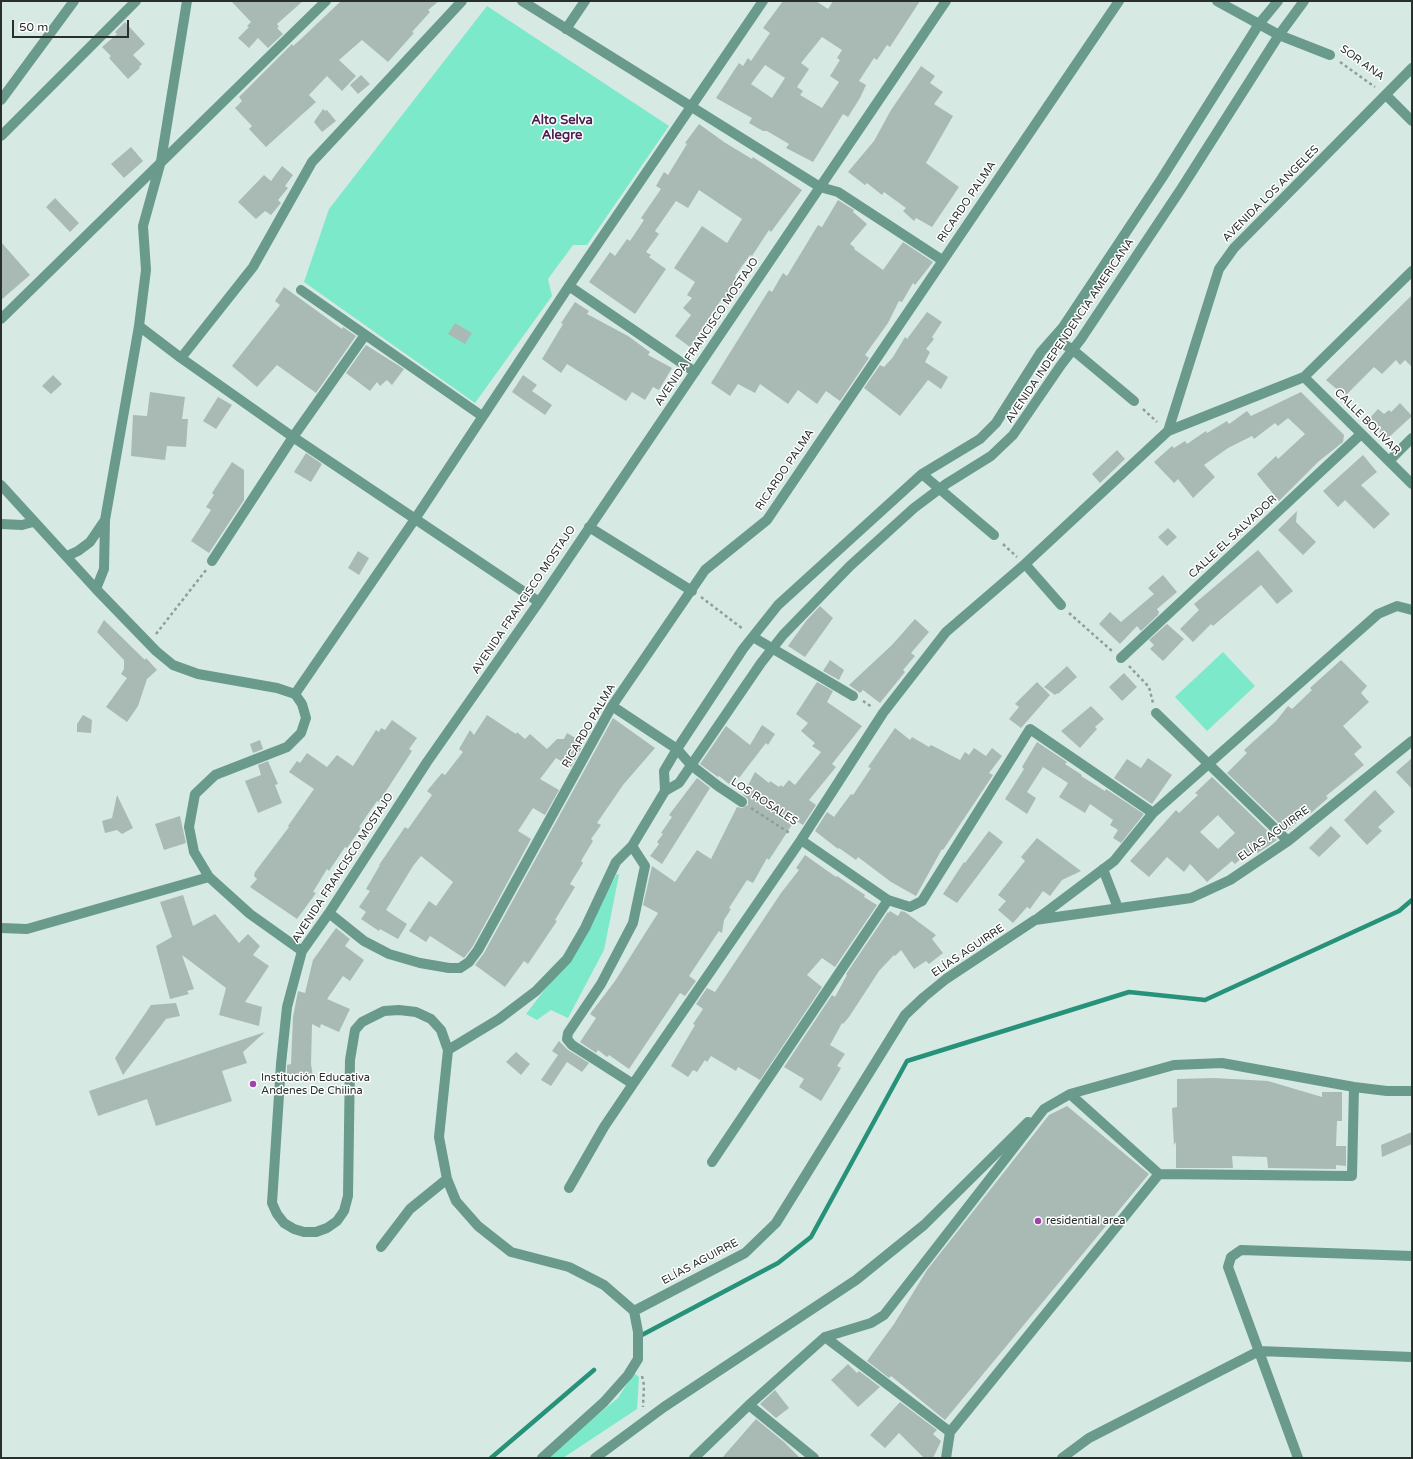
<!DOCTYPE html>
<html>
<head>
<meta charset="utf-8">
<style>
  body { margin:0 }
  #map { position:relative; width:1413px; height:1459px; overflow:hidden; background:#d7e9e3; font-family:"Varela Round",sans-serif }
  canvas { display:block }
  .frame { position:absolute; inset:0; border:2px solid #282f2d; pointer-events:none }
  .scale { position:absolute; left:12px; top:20px; width:117px; height:18px; box-sizing:border-box; border:2px solid #282f2d; border-top:0; padding-left:5px; font-size:12px; line-height:14px; white-space:nowrap; color:#282f2d; -webkit-text-stroke:3px #fff; paint-order:stroke }
</style>
</head>
<body>
<div id="map">
<canvas width="1413" height="1459"></canvas>
<div class="frame"></div>
<div class="scale">50 m</div>
</div>
<script>
const ctx = document.querySelector('canvas').getContext('2d');
ctx.lineJoin = 'round';
function fillPath(path, color) {
  ctx.fillStyle = color;
  ctx.fill(path, 'evenodd');
}
function poly(rows) {
  const path = new Path2D();
  for (const r of rows) {
    path.moveTo(r[0], r[1]);
    for (let i = 2; i < r.length; i += 2) path.lineTo(r[i], r[i + 1]);
  }
  return path;
}
function stroke(path, color, width, dash) {
  ctx.strokeStyle = color;
  ctx.lineWidth = width;
  ctx.lineCap = dash ? 'butt' : 'round';
  ctx.setLineDash(dash || []);
  ctx.stroke(path);
}
function write(font, color, halo, rows, align = 'center') {
  ctx.font = font + ' "Varela Round",sans-serif';
  ctx.lineWidth = 3;
  ctx.setLineDash([]);
  ctx.textBaseline = 'middle';
  ctx.strokeStyle = halo;
  ctx.fillStyle = color;
  for (const [text, x, y, turn = 0] of rows) {
    ctx.save();
    ctx.translate(x, y);
    ctx.rotate((+turn || 0) * Math.PI / 180);
    ctx.textAlign = isNaN(turn) ? turn : align;
    if (halo) ctx.strokeText(text, 0, 0);
    ctx.fillText(text, 0, 0);
    ctx.restore();
  }
}
fillPath(poly([
  [487,6,669,126,587,245,573,245,548,279,552,296,475,403,304,282,329,209],
  [1223,652,1255,686,1207,731,1175,697],
  [617,874,619,875,604,950,568,1018,551,1010,537,1020,526,1014,566,962],
  [634,1373,639,1377,637,1409,563,1458,544,1458,618,1398]
]), '#7ce9ca');
stroke(poly([
  [640,1336,778,1263,811,1237,907,1061,1129,992,1205,1000,1399,911,1412,900],
  [491,1458,594,1370]
]), '#279279', 4.5);
fillPath(poly([
  [231,1,303,1,277,24,279,27,277,28,283,34,268,48,258,38,249,48,238,38,249,27,247,26,251,22],
  [341,1,439,1,428,10,430,12,412,32,414,33,388,62,362,40,339,60,356,76,342,91,327,76,309,95,316,102,266,147,249,129,252,126,235,108,242,101,239,97,292,44,293,46,302,38],
  [783,1,816,1,828,9,833,1,920,1,890,47,887,45,877,60,874,58,859,81,866,85,860,98,848,117,843,114,813,162,786,148,789,144,767,131,763,131,749,123,752,118,716,98,739,63,743,66,748,58,751,61,770,33,763,28],
  [822,37,842,50,837,58,840,60,830,76,839,82,822,108,800,95,803,91,797,87,809,69,801,63],
  [765,65,785,78,772,98,751,84],
  [125,22,145,44,133,55,142,64,139,67,140,68,128,79,109,58,111,56,102,47,117,34,115,32],
  [921,66,935,76,930,83,943,92,934,104,953,116,926,163,959,187,932,227,916,218,914,221,903,211,906,208,884,192,882,195,867,183,865,185,848,172,874,141,891,110],
  [361,75,370,84,358,94,350,85],
  [323,109,325,111,327,110,336,121,322,132,314,122],
  [699,124,724,142,752,159,753,157,802,190,771,232,769,230,752,256,750,255,735,276,739,279,724,302,721,300,690,347,675,336,691,315,683,308,692,298,687,295,695,282,674,268,702,226,727,243,742,219,699,190,688,208,676,201,655,231,659,234,646,252,651,255,649,257,666,269,635,314,589,282,610,252,615,256,627,239,630,241,644,220,641,218,661,189,656,186,664,172,668,175,687,144,685,143],
  [131,147,143,161,124,178,111,164],
  [282,166,293,175,285,186,288,188,278,200,281,203,271,215,265,211,256,219,238,202,264,175,271,181],
  [55,198,79,223,70,232,46,207],
  [838,200,854,210,853,212,867,224,850,244,855,248,854,249,883,270,903,242,933,262,915,285,913,283,902,302,899,301,888,323,865,355,869,358,840,401,826,391,817,404,798,390,788,404,760,384,755,393,738,384,730,396,711,383,769,290,772,292,783,273,787,276,818,225,822,227],
  [1,242,30,275,1,300],
  [284,287,342,329,343,327,356,336,316,393,277,365,257,387,232,366,280,305,275,301],
  [1412,295,1412,367,1405,360,1400,365,1396,360,1382,374,1374,367,1345,396,1326,380],
  [575,302,589,311,587,314,628,336,650,352,648,355,672,368,659,390,653,387,645,400,632,392,626,401,567,364,561,373,542,359,563,324,561,323],
  [927,312,942,322,932,337,934,339,926,349,930,352,925,362,948,377,941,389,928,380,900,416,864,388,880,365,884,367,893,357,905,337,907,339],
  [455,323,472,333,465,344,448,334],
  [366,345,404,369,392,385,387,380,380,386,377,382,370,391,346,373],
  [53,375,62,384,51,394,42,386],
  [523,375,537,385,532,391,552,405,545,415,512,392],
  [150,392,185,397,182,419,188,419,186,447,167,446,165,460,131,456,133,415,147,416],
  [1301,392,1344,435,1343,442,1318,462,1279,501,1257,474,1276,456,1278,459,1305,434,1288,418,1278,426,1275,423,1254,439,1252,436,1228,448,1204,465,1215,477,1193,498,1178,479,1174,483,1154,462,1172,446,1174,448,1185,441,1187,444,1206,431,1207,433,1227,421,1229,424,1247,411,1251,416],
  [218,397,232,405,216,429,203,421],
  [1400,403,1412,416,1387,439,1368,420,1378,409,1384,414,1389,410,1391,412],
  [1117,450,1125,459,1100,483,1092,474],
  [306,453,322,464,311,482,294,472],
  [1363,455,1377,472,1361,485,1390,514,1374,529,1345,500,1338,507,1323,491],
  [232,462,244,470,244,500,209,553,191,541,211,510,206,507,214,495,212,493],
  [1297,511,1296,522,1316,542,1303,555,1278,530],
  [1168,528,1177,537,1167,546,1158,537],
  [1258,550,1293,591,1277,604,1261,585,1213,626,1211,624,1193,642,1180,629,1199,610,1194,604],
  [358,551,369,558,359,575,348,568],
  [1163,575,1177,592,1157,609,1159,612,1158,615,1141,631,1137,626,1120,644,1099,624,1110,612,1121,622,1154,594,1148,588],
  [820,606,833,618,805,657,788,646,806,621],
  [915,619,929,632,911,653,915,656,903,670,905,672,880,703,863,690,860,693,849,685,892,645],
  [104,620,145,660,146,658,157,670,147,679,138,706,127,722,106,707,127,678,121,674,124,669,124,660,97,632],
  [1167,624,1184,639,1163,661,1150,649,1154,645,1149,640],
  [830,660,844,670,839,680,823,671],
  [1341,660,1367,686,1361,693,1369,702,1343,726,1362,747,1354,754,1364,765,1326,796,1328,798,1310,814,1309,812,1287,831,1227,773,1247,753,1244,750,1276,721,1288,706,1292,709,1312,690,1310,688],
  [1067,666,1077,677,1058,694,1057,693,1055,695,1044,687],
  [1124,673,1137,687,1122,701,1109,687],
  [817,682,833,691,827,702,862,726,832,764,836,767,809,800,816,805,803,825,795,820,769,860,767,858,753,883,747,880,729,908,731,909,724,920,722,933,719,931,689,976,696,981,685,996,680,993,629,1069,609,1055,607,1057,598,1050,596,1053,580,1042,596,1018,590,1014,615,981,658,913,643,905,652,866,675,882,697,850,711,859,737,807,742,808,748,805,748,799,743,795,755,772,769,783,770,781,779,787,781,785,783,787,789,780,795,785,821,752,812,746,815,743,801,731,808,723,796,714],
  [1037,682,1050,695,1021,728,1009,719,1019,707,1015,704],
  [1091,706,1104,719,1095,727,1097,729,1080,748,1061,731],
  [83,715,92,720,91,733,77,732,77,724],
  [487,715,516,734,517,732,525,739,530,734,547,749,557,739,564,739,567,733,584,743,571,767,556,758,540,779,559,790,545,815,533,808,518,831,531,839,473,946,464,958,430,936,426,942,409,931,429,901,436,906,453,882,421,856,413,866,386,910,407,924,398,939,380,929,379,931,361,919,366,912,359,907,370,891,366,889,380,865,379,865,405,827,408,829,432,795,427,791,442,773,445,775,463,752,459,749,470,730,474,735],
  [613,718,655,748,623,785,597,823,601,825,591,839,593,841,581,861,583,863,570,884,575,887,555,920,557,921,528,964,524,961,505,987,475,965,484,953],
  [392,720,417,738,409,749,412,751,379,802,377,801,359,827,361,828,347,848,345,847,329,871,327,869,313,892,316,893,297,919,250,887,257,879,254,876,255,872,289,827,288,826,314,789,289,772,297,761,300,763,307,753,327,767,337,755,353,766,376,730,379,732,381,728,385,730],
  [762,725,775,734,768,745,766,743,739,778,735,775,729,784,719,776,718,777,700,764,726,726,750,745],
  [895,728,910,740,912,737,929,747,931,745,960,760,965,752,969,755,974,748,986,756,992,748,1002,756,989,773,993,775,943,850,942,849,916,896,891,882,858,857,856,860,839,848,838,849,815,831,827,812,834,817,851,794,853,795,871,768,868,767],
  [260,740,263,749,253,753,250,744],
  [1037,742,1067,762,1065,764,1082,775,1081,776,1105,791,1106,789,1144,814,1121,843,1113,838,1118,830,1110,825,1113,820,1090,804,1085,813,1059,797,1068,783,1043,767,1027,792,1036,798,1027,814,1005,799,1024,769,1022,767],
  [1148,758,1172,775,1152,804,1114,778,1127,759,1141,768],
  [1412,758,1412,789,1396,772],
  [268,761,278,784,275,785,282,803,258,813,245,781,261,775,258,765],
  [1212,777,1277,840,1258,853,1255,850,1247,858,1245,855,1235,864,1232,861,1207,882,1190,864,1184,872,1167,857,1149,877,1130,861,1176,810,1179,813,1198,795,1195,793],
  [1218,815,1235,833,1218,849,1200,832],
  [697,778,710,788,662,864,650,856,659,844,657,842,663,834,661,833,672,817,669,815],
  [1375,790,1395,812,1378,827,1382,831,1367,845,1344,820],
  [117,795,133,828,122,834,117,830,105,833,102,821,112,818],
  [180,816,186,843,164,850,155,824],
  [1331,826,1341,836,1319,857,1309,848],
  [989,831,1003,842,957,903,943,894,964,862,965,863],
  [1037,838,1081,871,1062,880,1050,896,1043,891,1030,909,1027,907,1013,923,998,910,1006,901,998,895,1025,861,1021,857],
  [805,855,836,877,837,876,865,895,864,897,877,905,835,967,822,958,807,975,822,987,760,1080,738,1067,736,1071,711,1056,707,1062,705,1060,697,1072,693,1070,688,1077,671,1066,695,1025,693,1024,703,1009,696,1004,707,988,715,992,781,893,799,870,796,868],
  [183,895,193,926,215,914,239,943,248,934,260,946,253,955,269,966,245,1002,262,1007,259,1026,219,1015,226,988,182,955,194,989,187,991,189,994,170,999,156,946,172,937,160,902],
  [890,911,898,916,901,911,905,912,936,935,932,939,943,953,929,964,926,961,914,969,901,950,895,956,894,955,879,971,849,1017,843,1024,842,1023,830,1045,845,1054,837,1066,841,1068,821,1101,799,1087,804,1079,784,1067,832,995,835,997,847,975,846,974,888,912,889,913],
  [336,928,350,939,345,946,364,960,350,981,343,976,327,999,350,1009,339,1032,321,1024,320,1028,312,1024,311,1064,313,1077,287,1078,287,1065,291,1064,293,1017,298,991,305,993,313,960],
  [176,1003,180,1016,166,1019,123,1075,115,1058,151,1005],
  [265,1032,243,1052,247,1063,222,1071,232,1101,156,1126,147,1099,98,1116,89,1091],
  [559,1041,568,1050,589,1063,582,1072,567,1062,551,1086,541,1080,558,1055,552,1051],
  [516,1052,530,1064,521,1075,506,1062],
  [1214,1078,1268,1081,1322,1097,1322,1092,1342,1092,1342,1121,1337,1121,1336,1146,1346,1146,1346,1166,1336,1165,1336,1169,1268,1168,1267,1157,1232,1156,1233,1168,1176,1168,1176,1142,1174,1145,1172,1108,1177,1107,1177,1079],
  [1067,1106,1149,1174,945,1420,891,1376,889,1378,867,1361,894,1324,927,1270,1049,1115],
  [1412,1132,1412,1144,1382,1157,1381,1145],
  [848,1364,857,1373,859,1371,880,1387,858,1407,831,1380],
  [775,1390,789,1408,776,1418,760,1404],
  [900,1402,937,1430,933,1434,941,1441,933,1458,924,1458,899,1433,885,1448,870,1435],
  [756,1419,784,1442,800,1458,722,1458]
]), '#a9bab4');
stroke(poly([
  [1340,62,1375,87],
  [1143,409,1157,422],
  [1003,544,1017,557],
  [701,597,743,629],
  [1069,613,1112,651],
  [156,634,206,570],
  [1129,666,1149,687,1153,703],
  [863,701,872,707],
  [751,808,791,834],
  [642,1376,644,1385,643,1407]
]), '#909d99', 2.5, [3, 3]);
stroke(poly([
  [522,1,820,187,838,192,942,260],
  [1217,1,1279,35,1330,55],
  [566,29,585,1],
  [1386,95,1412,121],
  [1,100,74,1],
  [1,136,136,1],
  [569,286,695,372],
  [301,290,482,416],
  [1,319,326,1],
  [139,326,181,358,293,437,539,602],
  [1054,338,1073,350,1134,401],
  [181,358,253,267,312,162,462,1],
  [1304,377,1412,484],
  [1168,431,1219,269,1234,248,1412,68],
  [1389,461,1412,438],
  [922,474,994,535],
  [1,485,96,589,156,651,173,665,198,674,277,688,295,694,302,704,306,718,301,733,287,747,215,775,195,794,189,827,194,852,209,877,250,914,302,951],
  [1,524,22,525,33,522],
  [589,527,692,591],
  [67,556,78,551,90,542,105,520],
  [212,561,293,437,365,335],
  [1025,564,1061,605],
  [96,589,104,569,105,520,139,326,146,270,143,226,161,161,187,1],
  [753,637,853,696],
  [1121,658,1361,434],
  [295,694,415,519,569,286,763,1],
  [612,706,677,749,691,765,718,786,742,802],
  [1156,713,1288,841],
  [665,791,664,771,677,749,743,649,778,605,922,474,980,439,996,423,1041,352,1063,327,1162,178,1259,24,1278,1],
  [801,840,888,900,910,907,922,901,1030,729,1153,813],
  [632,846,645,866,633,923,601,984,568,1033,567,1039,572,1045,633,1084],
  [1103,869,1118,908],
  [329,913,364,941,389,954,420,963,449,968,460,968,469,962,478,950,612,706,705,570,767,520,1119,1],
  [1037,919,1114,861,1153,813,1378,614,1397,606,1412,610],
  [1,928,27,929,209,877],
  [448,1050,499,1019,536,991,567,959,585,928,616,862,632,846,665,791,679,783,761,663,783,635,850,566,914,508,946,484,991,456,1013,435,1061,365,1081,339,1181,189,1279,35,1304,1],
  [1070,1094,1159,1174],
  [712,1162,888,900],
  [569,1188,604,1127,633,1084,801,840,883,713,946,632,1025,564,1168,431,1304,377,1412,271],
  [381,1247,410,1209,447,1179],
  [634,1311,745,1253,776,1223,905,1015,924,997,946,979,1035,920,1191,898,1230,880,1288,841,1412,741],
  [825,1337,950,1432,1159,1174,1352,1176,1354,1087],
  [749,1405,814,1458],
  [542,1458,604,1402,628,1375,638,1359,638,1332,634,1311,604,1285,569,1267,511,1252,478,1226,456,1201,447,1179,439,1137,448,1050,441,1030,431,1019,416,1012,399,1010,384,1011,362,1022,355,1030,350,1060,348,1196,344,1211,337,1221,327,1228,316,1232,304,1232,294,1229,284,1223,277,1214,272,1203,281,1064,287,1007,302,951,329,913,427,762,539,602,946,1],
  [595,1458,664,1407,856,1280,924,1225,1028,1122],
  [694,1458,749,1405,825,1337,871,1323,884,1315,1044,1109,1070,1094,1174,1065,1222,1063,1354,1087,1387,1091,1412,1091],
  [946,1458,950,1432],
  [1062,1458,1089,1438,1259,1351,1412,1357],
  [1298,1458,1228,1267,1231,1257,1241,1250,1412,1256]
]), '#699a8b', 10);
for (const [x, y, r, color] of [
  [253,1084,4,"#9f42ac"],
  [1038,1221,4,"#9f42ac"]
]) {
  const dot = new Path2D();
  dot.arc(x, y, r, 0, 2 * Math.PI);
  ctx.fillStyle = color;
  ctx.fill(dot);
  stroke(dot, '#fff', 1.5);
}
write('11px', '#282f2d', '#fff', [
  ["SOR ANA",1362,63,36],
  ["AVENIDA LOS ANGELES",1271,194,-45],
  ["RICARDO PALMA",967,202,-56],
  ["AVENIDA INDEPENDENCIA AMERICANA",1070,331,-56],
  ["AVENIDA FRANCISCO MOSTAJO",707,332,-56],
  ["CALLE BOLIVAR",1367,422,45],
  ["RICARDO PALMA",785,470,-56],
  ["CALLE EL SALVADOR",1233,537,-43],
  ["AVENIDA FRANCISCO MOSTAJO",524,600,-56],
  ["RICARDO PALMA",589,726,-60],
  ["LOS ROSALES",764,802,33],
  ["ELÍAS AGUIRRE",1274,834,-36],
  ["AVENIDA FRANCISCO MOSTAJO",343,868,-57],
  ["ELÍAS AGUIRRE",968,951,-34],
  ["ELÍAS AGUIRRE",700,1262,-28]
]);
write('11px', '#282f2d', '#fff', [
  ["Institución Educativa",261,1078],
  ["Andenes De Chilina",261,1091],
  ["residential area",1046,1221]
], 'left');
write('bold 13px', '#4b1e51', '#fff', [
  ["Alto Selva",562,121],
  ["Alegre",562,136]
]);
</script>
</body>
</html>
